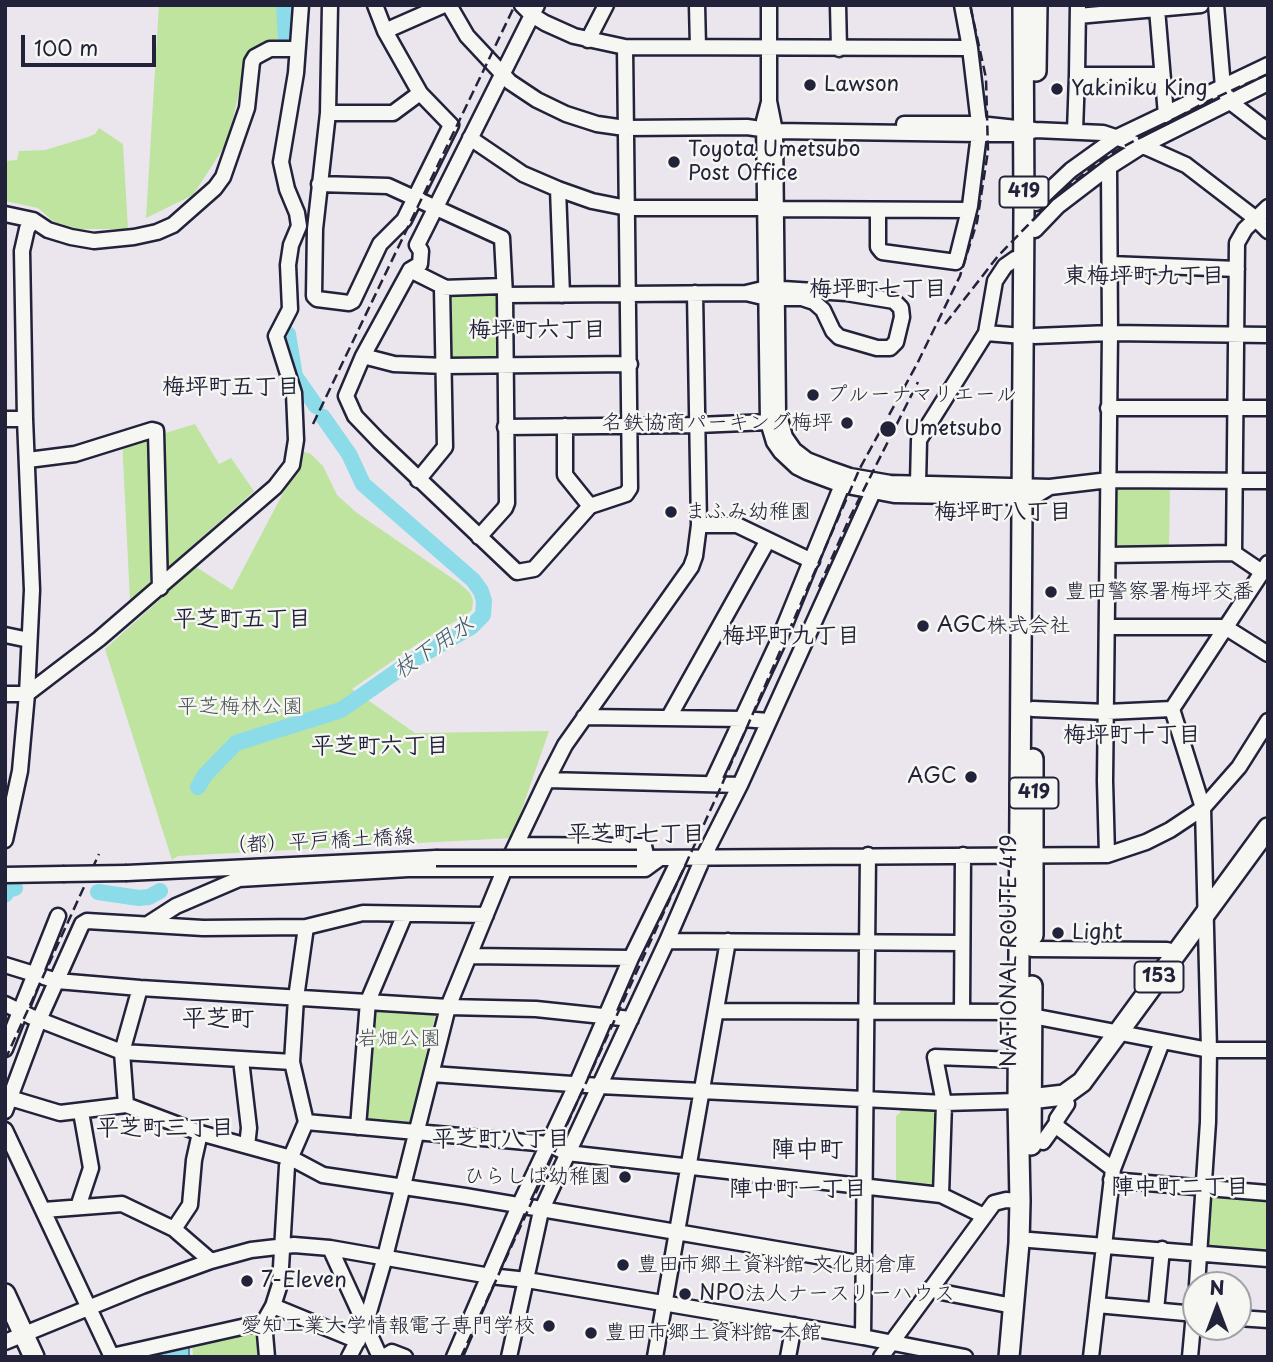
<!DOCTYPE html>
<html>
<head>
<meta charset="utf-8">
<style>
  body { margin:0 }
  #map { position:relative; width:1273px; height:1362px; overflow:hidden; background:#ebe6ed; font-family:"Playpen Sans",sans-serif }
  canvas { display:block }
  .frame { position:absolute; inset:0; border:7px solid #22223b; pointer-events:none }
  .north { position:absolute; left:1182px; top:1271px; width:70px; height:70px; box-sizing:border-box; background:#f6f6f2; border:2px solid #a1a1a9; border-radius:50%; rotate:0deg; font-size:19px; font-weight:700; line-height:28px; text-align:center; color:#22223b }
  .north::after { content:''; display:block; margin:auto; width:24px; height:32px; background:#22223b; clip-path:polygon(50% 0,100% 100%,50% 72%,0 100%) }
  .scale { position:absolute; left:21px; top:35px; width:135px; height:32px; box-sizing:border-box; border:4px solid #22223b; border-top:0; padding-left:9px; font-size:21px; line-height:24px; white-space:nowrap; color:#22223b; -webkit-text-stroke:5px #f6f6f2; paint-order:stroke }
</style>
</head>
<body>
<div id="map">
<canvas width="1273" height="1362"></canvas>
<div class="frame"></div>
<div class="north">N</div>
<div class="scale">100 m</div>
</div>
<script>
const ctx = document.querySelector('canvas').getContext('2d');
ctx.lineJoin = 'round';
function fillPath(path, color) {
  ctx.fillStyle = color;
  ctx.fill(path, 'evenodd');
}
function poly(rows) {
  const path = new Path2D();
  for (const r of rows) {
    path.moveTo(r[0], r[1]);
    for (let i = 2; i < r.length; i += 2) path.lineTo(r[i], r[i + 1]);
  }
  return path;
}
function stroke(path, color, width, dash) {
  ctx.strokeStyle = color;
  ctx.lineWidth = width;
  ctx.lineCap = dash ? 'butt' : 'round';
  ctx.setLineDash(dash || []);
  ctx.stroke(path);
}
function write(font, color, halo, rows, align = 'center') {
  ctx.font = font + ' "Playpen Sans","Klee One",sans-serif';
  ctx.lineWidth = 5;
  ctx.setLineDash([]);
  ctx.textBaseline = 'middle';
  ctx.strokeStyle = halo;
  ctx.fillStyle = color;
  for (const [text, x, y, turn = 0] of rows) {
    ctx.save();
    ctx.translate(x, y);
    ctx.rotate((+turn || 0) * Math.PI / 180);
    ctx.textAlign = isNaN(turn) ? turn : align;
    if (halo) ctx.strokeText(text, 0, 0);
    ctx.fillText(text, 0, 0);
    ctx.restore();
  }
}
fillPath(poly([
  [159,5,279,5,285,36,256,49,245,65,228,141,193,195,146,218],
  [99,128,123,144,128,229,78,229,54,222,38,208,5,201,5,161,17,160,19,151,45,150,88,137,95,134],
  [449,287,497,289,498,354,495,357,448,357],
  [195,424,219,464,231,458,254,491,164,571,162,434],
  [150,435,150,583,130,601,122,439],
  [295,449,311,454,323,466,337,495,357,513,459,583,470,593,473,600,472,610,466,615,420,642,352,689,415,733,549,731,512,838,178,856,172,860,105,649,196,567,232,590,290,480],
  [1115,486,1170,486,1169,549,1115,550,1112,546],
  [370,1005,437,1008,410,1122,363,1118],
  [902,1103,939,1104,933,1184,896,1181,896,1116,900,1113],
  [1209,1191,1268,1197,1268,1253,1204,1246],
  [260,1325,262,1357,193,1357,192,1342]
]), '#bee49f');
const water = poly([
  [189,1344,189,1357,139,1357,189,1344]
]);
fillPath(water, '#8cdbe9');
stroke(water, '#6291a3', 2);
stroke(poly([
  [284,5,286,42],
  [288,334,295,376,316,406],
  [198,787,205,775,236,743,341,710,413,660,471,627,483,615,484,601,481,591,473,580,363,484,349,454,323,417],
  [98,892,139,898,149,897,160,891],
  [5,895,8,890,15,888]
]), '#8cdbe9', 16);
const minor = poly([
  [330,5,328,113,315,229,314,296,317,299,349,303,353,301,380,244,404,220,451,125,420,93,385,31,375,5],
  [449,5,467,36,510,82,537,100,566,114,597,124,625,128,747,127,775,131,979,134,1024,134,1035,130],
  [522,5,532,15,545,23,574,36,625,47,970,48],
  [537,5,417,245,421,251,420,264,410,270,363,356,346,396,355,416,379,441,517,572,534,569,590,506,626,494,630,488,625,47],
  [697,5,698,47],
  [769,5,769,101,775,131,778,412,785,437,794,450,807,460,830,469,850,476,890,483,1050,487,1109,480,1268,481],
  [838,5,839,49],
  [962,5,970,48,979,124],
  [1078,5,1077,75,1161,75],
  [1216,5,1223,87,1229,101,1268,131],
  [1157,9,1166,115],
  [1078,16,1201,5],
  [385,31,444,5],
  [588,40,606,5],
  [769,102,764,121,768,422,774,442,781,452,797,467,807,472,842,485,894,495,1022,497,1035,496,1050,487],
  [328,113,393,113,420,93],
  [904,124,979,124,1035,130,1103,133,1148,148,1186,165,1255,218,1268,231],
  [1075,131,1077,75],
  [470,138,523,174,558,189,592,201,627,208,765,208],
  [319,184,388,186,502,238,505,295,507,503,505,508,479,537],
  [558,189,562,295],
  [1036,203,1071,170,1117,137,1268,65],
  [775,209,969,210],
  [878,210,878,247,882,252,956,262,970,206,979,134],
  [5,214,33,220,48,230,71,237,94,241,134,237,157,232,173,225,215,188,223,177,247,108,252,62,255,57,270,49,297,49],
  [1035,230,1058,206,1109,167,1142,146,1268,83],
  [1110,264,1237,269],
  [410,270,444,287],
  [767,288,846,293,894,301,901,308,902,317,896,342,890,348,877,348,839,337,833,331,823,310,814,302,802,298,767,298,746,293,767,288],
  [505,295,746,293],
  [986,333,1023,336],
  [1035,336,1110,333,1268,335],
  [363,356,394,364,445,366,630,364],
  [1108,408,1268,408],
  [5,419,25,419],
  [565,426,565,475,590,506],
  [505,427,698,425,768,422],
  [28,460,75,454,152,430,156,431,160,588],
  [418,480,445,447,442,288,504,286],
  [918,484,919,440,986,333,995,281,1005,266,1015,259,1022,257],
  [699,525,737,525,812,561],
  [1234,553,1262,572],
  [1108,555,1234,553,1237,243,1245,229,1268,207],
  [1108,627,1225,627,1268,654],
  [5,635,29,640],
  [5,694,27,694,99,639,275,487,292,465,296,440,294,393,276,336,290,309,288,265,291,245,299,226,297,213,287,189,281,162,296,73,301,5],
  [1033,709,1107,712,1172,709],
  [584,717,743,719,768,721],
  [669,717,768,540],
  [547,780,740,785],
  [712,783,777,644,842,485],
  [5,840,20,771,27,694,32,590,25,419,22,251,27,229,33,220],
  [517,845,644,846,647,859],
  [1107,855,1105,781,1110,333,1109,167],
  [637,858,1107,855,1146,842,1170,830,1203,808,1239,767,1268,721],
  [127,873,436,858],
  [5,875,63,874],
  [148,924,176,906,239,879,408,869,645,869,660,858],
  [667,941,961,943],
  [1032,949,1167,950,1177,953],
  [469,956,631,958],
  [5,965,57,981,140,988,448,1007,536,1009,631,1019],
  [5,1004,32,1017,122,1052,292,1062],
  [717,1011,1019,1012],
  [962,1011,963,855],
  [1032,1016,1209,1050,1268,1050],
  [5,1049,58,916],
  [241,1060,249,1128,247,1146],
  [432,1074,600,1086,944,1103,1018,1101],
  [1064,1095,1067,1104,1057,1119,1056,1126,1113,1169],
  [10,1098,60,1113,126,1105,200,1133,291,1158,323,1175,465,1196,864,1264],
  [126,1105,122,1052,140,988],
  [5,1111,39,1020,82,924,87,921,203,928,306,927,363,913,486,915],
  [306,1122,548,1144,567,1153,941,1195,984,1216],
  [358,1127,368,1001,405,914],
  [5,1130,112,1357],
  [1043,1142,1056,1124],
  [1111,1180,1268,1193],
  [941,1195,944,1103,935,1057,1018,1060],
  [78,1207,91,1168,81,1112],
  [44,1210,122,1204,174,1229,211,1261],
  [174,1229,190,1205,194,1160,200,1133],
  [1030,1240,1268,1259],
  [330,1248,380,1357],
  [1197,1285,1208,1122,1209,1050,1203,808,1172,709,1268,563],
  [931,1288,936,1291,1013,1306],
  [1097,1305,1196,1314],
  [273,1306,358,1341],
  [1156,1310,1162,1249],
  [1238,1318,1268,1320],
  [863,1337,868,855],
  [5,1342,142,1286,211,1261,251,1250,294,1245,330,1248,490,1276,527,1280,863,1337,965,1357],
  [112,1356,264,1322],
  [267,1357,264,1322,273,1306,280,1284,287,1166,306,1122,292,1062,296,998,306,927],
  [349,1357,365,1326,385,1257,448,1007,505,868,547,780,565,745,691,567,695,556,699,525,695,293],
  [384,1357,392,1352,405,1357],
  [454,1357,519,1206,577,1083,631,958,680,858],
  [509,1357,541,1211,667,941,703,858,740,785,873,492],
  [655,1357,728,941],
  [788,1357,794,1325],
  [881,1357,994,1203,1006,1200,1020,1201],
  [1091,1357,1113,1169,1162,1042],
  [1190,1357,1196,1291]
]);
const highway = poly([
  [1036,71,1037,5],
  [1033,935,1033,759],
  [1021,1100,1064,1095,1082,1082,1268,828],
  [1031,1145,1032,986],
  [5,1294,34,1357],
  [1009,1357,1019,1243,1020,1201,1018,1101,1024,211,1023,5]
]);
stroke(minor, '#22223b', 19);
stroke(highway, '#22223b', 24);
stroke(minor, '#f6f6f2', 14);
stroke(highway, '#f6f6f2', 19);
stroke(poly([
  [945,324,998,256,1059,193,1110,154,1204,103,1268,74],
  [313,424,515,5],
  [819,587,850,517,918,382],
  [5,1060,99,854],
  [461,1357,720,789,860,468,917,364,960,276,977,222,988,151,986,78,970,5]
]), '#22223b', 2.5, [10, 5]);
const minorBridge = poly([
  [436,858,637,858],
  [63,874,127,873]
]);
stroke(minorBridge, '#22223b', 19, []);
stroke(minorBridge, '#f6f6f2', 14);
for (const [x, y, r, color] of [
  [810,85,7,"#22223b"],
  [1057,89,7,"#22223b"],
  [674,162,7,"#22223b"],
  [813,395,7,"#22223b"],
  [847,423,7,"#22223b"],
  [888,429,9,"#22223b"],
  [671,512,7,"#22223b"],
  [1051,592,7,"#22223b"],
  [923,626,7,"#22223b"],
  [971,777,7,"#22223b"],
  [1058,933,7,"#22223b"],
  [625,1177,7,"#22223b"],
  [623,1265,7,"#22223b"],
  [247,1281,7,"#22223b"],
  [685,1294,7,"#22223b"],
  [549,1326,7,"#22223b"],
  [591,1333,7,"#22223b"]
]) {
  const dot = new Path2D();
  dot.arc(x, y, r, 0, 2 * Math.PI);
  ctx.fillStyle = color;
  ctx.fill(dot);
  stroke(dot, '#f6f6f2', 2.5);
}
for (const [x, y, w] of [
  [1024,192,49],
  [1034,793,49],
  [1159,977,49]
]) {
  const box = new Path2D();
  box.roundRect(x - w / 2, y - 15.5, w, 31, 5);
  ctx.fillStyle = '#f6f6f2';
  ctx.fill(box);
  stroke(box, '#22223b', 2);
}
write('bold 19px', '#22223b', null, [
  ["419",1024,192],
  ["419",1034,793],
  ["153",1159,977]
]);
write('21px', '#22223b', '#f6f6f2', [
  ["Lawson",824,85],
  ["Yakiniku King",1071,89],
  ["Toyota Umetsubo",688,150],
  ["Post Office",688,174],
  ["プルーナマリエール",827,395],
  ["名鉄協商パーキング梅坪",833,423,"right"],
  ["Umetsubo",904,429],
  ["まふみ幼稚園",685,512],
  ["豊田警察署梅坪交番",1065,592],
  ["AGC株式会社",937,626],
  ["AGC",957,777,"right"],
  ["Light",1072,933],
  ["ひらしば幼稚園",611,1177,"right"],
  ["豊田市郷土資料館 文化財倉庫",637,1265],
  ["7-Eleven",261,1281],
  ["NPO法人ナースリーハウス",699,1294],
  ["愛知工業大学情報電子専門学校",535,1326,"right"],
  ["豊田市郷土資料館 本館",605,1333]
], 'left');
write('21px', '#495254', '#f6f6f2', [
  ["平芝梅林公園",240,707],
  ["岩畑公園",399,1039]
]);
write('21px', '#22223b', '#f6f6f2', [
  ["（都）平戸橋土橋線",320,842,-3],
  ["NATIONAL ROUTE 419",1010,951,-90]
]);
write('bold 23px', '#22223b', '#f6f6f2', [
  ["東梅坪町九丁目",1144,277],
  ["梅坪町七丁目",878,290],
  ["梅坪町六丁目",537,331],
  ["梅坪町五丁目",231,388],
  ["梅坪町八丁目",1003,513],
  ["平芝町五丁目",242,620],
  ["梅坪町九丁目",791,637],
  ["梅坪町十丁目",1132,736],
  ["平芝町六丁目",380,747],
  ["平芝町七丁目",636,835],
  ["平芝町三丁目",165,1129],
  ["平芝町八丁目",501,1140],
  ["陣中町二丁目",1180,1188],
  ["陣中町一丁目",798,1190]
]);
write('italic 23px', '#425a6f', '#f6f6f2', [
  ["枝下用水",434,648,-34]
]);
write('bold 24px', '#22223b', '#f6f6f2', [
  ["平芝町",218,1019],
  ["陣中町",807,1150]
]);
</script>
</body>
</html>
